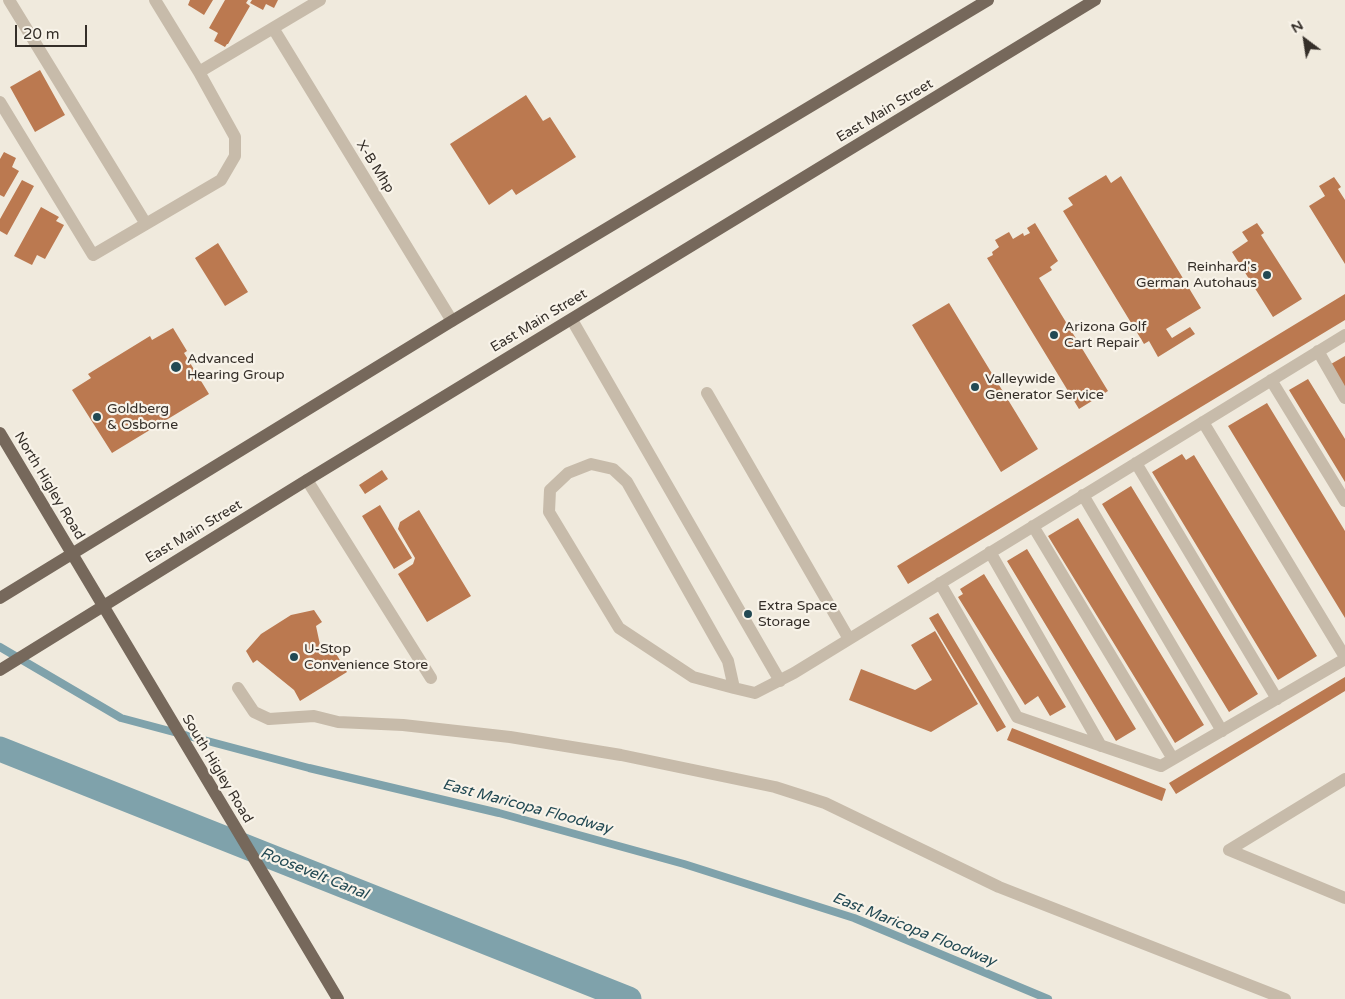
<!DOCTYPE html>
<html>
<head>
<meta charset="utf-8">
<style>
  body { margin:0 }
  #map { position:relative; width:1345px; height:999px; overflow:hidden; background:#f0eadd; font-family:"Varela Round",sans-serif }
  canvas { display:block }
  .north { position:absolute; left:1280px; top:15px; width:50px; height:50px; -webkit-text-stroke:4px #f8f3e9; paint-order:stroke; rotate:329deg; font-size:14px; font-weight:700; line-height:20px; text-align:center; color:#352f29 }
  .north::after { content:''; display:block; margin:auto; width:18px; height:22px; background:#352f29; clip-path:polygon(50% 0,100% 100%,50% 72%,0 100%) }
  .scale { position:absolute; left:15px; top:25px; width:72px; height:22px; box-sizing:border-box; border:2px solid #352f29; border-top:0; padding-left:6px; font-size:15px; line-height:18px; white-space:nowrap; color:#352f29; -webkit-text-stroke:4px #f8f3e9; paint-order:stroke }
</style>
</head>
<body>
<div id="map">
<canvas width="1345" height="999"></canvas>
<div class="north">N</div>
<div class="scale">20 m</div>
</div>
<script>
const ctx = document.querySelector('canvas').getContext('2d');
ctx.lineJoin = 'round';
function poly(rows) {
  const path = new Path2D();
  for (const r of rows) {
    path.moveTo(r[0], r[1]);
    for (let i = 2; i < r.length; i += 2) path.lineTo(r[i], r[i + 1]);
  }
  return path;
}
function stroke(path, color, width, dash) {
  ctx.strokeStyle = color;
  ctx.lineWidth = width;
  ctx.lineCap = dash ? 'butt' : 'round';
  ctx.setLineDash(dash || []);
  ctx.stroke(path);
}
function fillPath(path, color) {
  ctx.fillStyle = color;
  ctx.fill(path, 'evenodd');
}
function write(font, color, halo, rows, align = 'center') {
  ctx.font = font + ' "Varela Round",sans-serif';
  ctx.lineWidth = 4.5;
  ctx.setLineDash([]);
  ctx.textBaseline = 'middle';
  ctx.strokeStyle = halo;
  ctx.fillStyle = color;
  for (const [text, x, y, turn = 0] of rows) {
    ctx.save();
    ctx.translate(x, y);
    ctx.rotate((+turn || 0) * Math.PI / 180);
    ctx.textAlign = isNaN(turn) ? turn : align;
    if (halo) ctx.strokeText(text, 0, 0);
    ctx.fillText(text, 0, 0);
    ctx.restore();
  }
}
stroke(poly([
  [0,647,121,718,309,768,499,813,684,864,854,918,1048,999]
]), '#7fa2ab', 8);
stroke(poly([
  [0,749,629,999]
]), '#7fa2ab', 25);
fillPath(poly([
  [190,0,213,0,204,15,188,5],
  [225,0,248,0,246,3,250,6,228,44,227,44,225,47,214,41,218,33,209,28],
  [252,0,278,0,274,8,266,4,263,10,250,3],
  [40,70,65,115,35,132,10,87],
  [526,95,543,121,550,117,576,157,516,195,512,189,489,205,450,144],
  [4,152,16,158,12,167,19,171,4,197,0,195,0,159],
  [1106,175,1111,183,1121,176,1201,308,1166,329,1172,338,1190,327,1195,334,1158,357,1149,341,1144,344,1063,211,1073,205,1068,198],
  [1334,177,1341,187,1338,189,1345,200,1345,264,1309,206,1325,196,1319,186],
  [22,180,34,186,7,235,0,231,0,219],
  [41,207,59,217,56,221,64,225,45,259,37,255,32,265,14,256],
  [1035,223,1058,261,1050,267,1052,270,1039,278,1108,391,1079,409,987,258,993,255,992,252,999,247,995,240,1009,232,1013,239,1023,233,1024,236,1030,233,1027,228],
  [1257,223,1264,233,1261,235,1302,299,1273,317,1232,252,1248,241,1242,232],
  [218,243,248,292,225,306,195,258],
  [1345,294,1345,320,908,584,897,566],
  [949,303,1038,449,1001,472,912,325],
  [173,328,187,351,184,353,209,394,112,453,72,390,91,378,88,374,150,336,152,340],
  [1345,356,1345,388,1331,364],
  [1308,379,1345,439,1345,482,1289,390],
  [1267,403,1345,531,1345,618,1228,426],
  [1182,454,1186,460,1194,455,1317,656,1278,680,1152,472],
  [382,470,388,479,365,494,359,485],
  [1131,486,1258,694,1229,712,1102,504],
  [380,505,412,558,394,569,362,516],
  [419,510,471,596,427,622,398,574,413,564,415,558,398,529,400,522],
  [1078,518,1204,725,1175,743,1048,536],
  [1027,549,1136,729,1116,741,1007,561],
  [984,574,1066,707,1050,716,1038,696,1025,705,958,597,963,594,960,589],
  [314,610,322,622,316,626,322,654,335,652,347,672,300,701,294,690,257,660,253,663,246,651,261,634,291,615],
  [938,613,1006,727,997,732,929,618],
  [935,631,978,704,931,732,849,700,861,669,915,690,932,680,911,645],
  [1345,677,1345,691,1176,794,1169,783],
  [1012,728,1166,789,1162,801,1007,740]
]), '#bb7950');
stroke(poly([
  [9,0,146,224],
  [273,28,452,321],
  [199,72,320,0],
  [0,102,93,255,221,180,235,156,235,137,199,72,155,0],
  [572,320,780,681],
  [1318,351,1345,398],
  [1271,380,1345,501],
  [707,393,849,639],
  [1203,422,1345,657],
  [1136,463,1277,699],
  [307,480,431,678],
  [1083,495,1222,731],
  [1033,526,1173,759],
  [990,552,1101,746],
  [940,583,1017,717,1161,766,1345,659],
  [238,688,254,712,269,719,314,716,338,722,403,725,510,737,621,755,775,787,825,803,999,887,1285,999],
  [734,688,728,661,627,482,613,469,591,464,568,473,550,490,549,512,619,628,693,677,734,688,755,693,794,673,1345,335],
  [1229,850,1345,779],
  [1229,850,1345,898]
]), '#c7bbaa', 12);
stroke(poly([
  [0,433,338,999],
  [0,598,452,321,988,0],
  [0,670,307,480,1095,0]
]), '#76685b', 12);
for (const [x, y, r, color] of [
  [1267,275,5,"#224953"],
  [1054,335,5,"#224953"],
  [176,367,6,"#224953"],
  [975,387,5,"#224953"],
  [97,417,5,"#224953"],
  [748,614,5,"#224953"],
  [294,657,5,"#224953"]
]) {
  const dot = new Path2D();
  dot.arc(x, y, r, 0, 2 * Math.PI);
  ctx.fillStyle = color;
  ctx.fill(dot);
  stroke(dot, '#f8f3e9', 2);
}
write('14px', '#352f29', '#f8f3e9', [
  ["East Main Street",885,111,-31],
  ["X-B Mhp",375,167,58],
  ["East Main Street",539,321,-31],
  ["North Higley Road",49,486,59],
  ["East Main Street",194,532,-31],
  ["South Higley Road",217,769,59]
]);
write('14px', '#352f29', '#f8f3e9', [
  ["Reinhard's",1257,267,"right"],
  ["German Autohaus",1257,283,"right"],
  ["Arizona Golf",1064,327],
  ["Cart Repair",1064,343],
  ["Advanced",187,359],
  ["Hearing Group",187,375],
  ["Valleywide",985,379],
  ["Generator Service",985,395],
  ["Goldberg",107,409],
  ["& Osborne",107,425],
  ["Extra Space",758,606],
  ["Storage",758,622],
  ["U-Stop",304,649],
  ["Convenience Store",304,665]
], 'left');
write('italic 15px', '#224953', '#f8f3e9', [
  ["East Maricopa Floodway",527,807,15],
  ["Roosevelt Canal",314,874,22],
  ["East Maricopa Floodway",914,930,22]
]);
</script>
</body>
</html>
